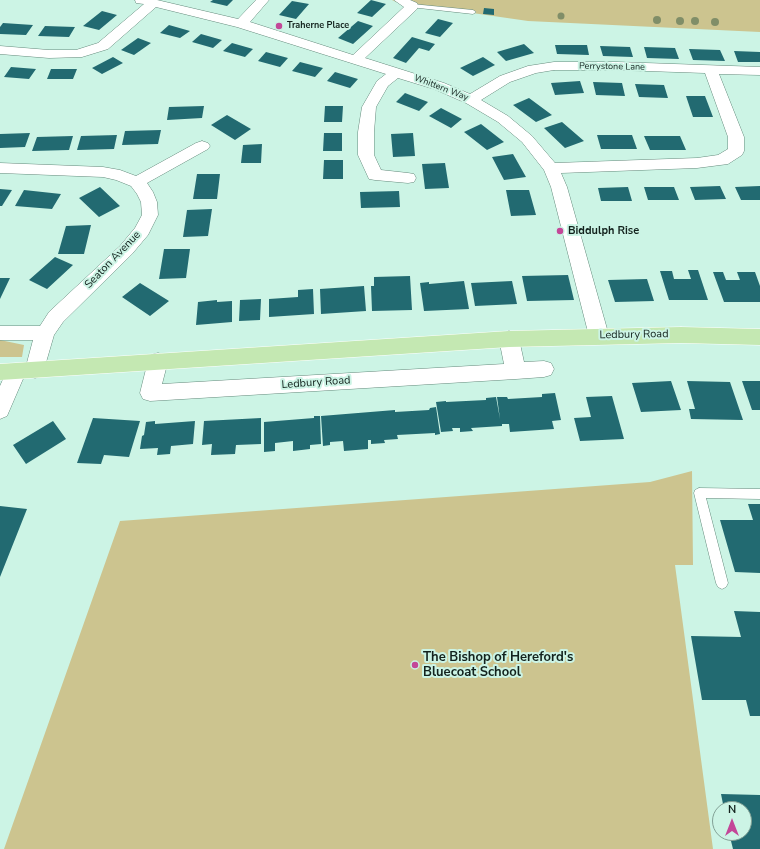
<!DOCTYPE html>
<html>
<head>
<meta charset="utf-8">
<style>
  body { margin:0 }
  #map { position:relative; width:760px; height:849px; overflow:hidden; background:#ccf4e5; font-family:"Nunito Sans",sans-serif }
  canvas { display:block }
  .north { position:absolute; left:712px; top:801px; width:40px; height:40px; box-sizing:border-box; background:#ccf4e5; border:1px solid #82a095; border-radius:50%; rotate:0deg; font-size:11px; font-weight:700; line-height:16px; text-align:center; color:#13221d }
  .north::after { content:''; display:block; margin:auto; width:14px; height:18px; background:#c34798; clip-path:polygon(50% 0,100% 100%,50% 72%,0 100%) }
</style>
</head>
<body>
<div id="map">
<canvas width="760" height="849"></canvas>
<div class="north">N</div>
</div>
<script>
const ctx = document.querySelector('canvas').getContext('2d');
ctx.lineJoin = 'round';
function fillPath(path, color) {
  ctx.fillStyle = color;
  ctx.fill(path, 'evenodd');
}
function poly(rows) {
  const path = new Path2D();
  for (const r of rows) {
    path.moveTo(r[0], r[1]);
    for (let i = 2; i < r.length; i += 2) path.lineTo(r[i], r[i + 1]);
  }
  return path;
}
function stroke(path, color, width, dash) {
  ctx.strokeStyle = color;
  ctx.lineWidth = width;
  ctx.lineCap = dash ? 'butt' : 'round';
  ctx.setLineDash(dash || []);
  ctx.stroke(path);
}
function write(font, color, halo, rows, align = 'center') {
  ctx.font = font + ' "Nunito Sans",sans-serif';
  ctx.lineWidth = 4;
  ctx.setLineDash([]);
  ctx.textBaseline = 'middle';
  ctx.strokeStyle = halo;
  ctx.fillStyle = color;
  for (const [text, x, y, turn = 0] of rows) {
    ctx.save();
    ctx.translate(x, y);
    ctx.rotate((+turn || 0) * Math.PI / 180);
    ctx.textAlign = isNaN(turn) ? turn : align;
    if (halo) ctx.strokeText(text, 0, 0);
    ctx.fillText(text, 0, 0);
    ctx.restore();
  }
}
fillPath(poly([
  [392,0,760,0,760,32,528,21,396,2],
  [0,340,24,345,22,357,0,357],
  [692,471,693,565,675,565,713,849,4,849,120,521,650,482]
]), '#ccc48f');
fillPath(poly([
  [213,0,233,0,227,6,210,2],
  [371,0,386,4,372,17,357,13],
  [292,1,309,4,296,19,279,15],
  [484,8,494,9,494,15,483,14],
  [102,11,117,15,99,30,83,26],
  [438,19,453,23,440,37,425,33],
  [358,21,373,26,353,44,338,38],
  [3,23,33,25,26,35,0,34,0,27],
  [169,25,190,31,180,38,160,33],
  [45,26,75,27,69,37,38,36],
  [201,34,222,40,213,48,192,42],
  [412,37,435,44,429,51,419,48,406,63,393,58],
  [138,38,151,43,134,55,121,50],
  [232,43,253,49,245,57,223,51],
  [524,44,534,53,506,61,497,52],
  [555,45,587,45,589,55,557,54],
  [600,46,630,47,633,57,603,56],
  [644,47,675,48,679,59,647,58],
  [689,49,720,50,725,61,693,60],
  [734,51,760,52,760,62,738,62],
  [266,52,288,58,280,67,258,61],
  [113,57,123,63,102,74,92,68],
  [483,57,495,65,473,76,460,68],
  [300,62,323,68,315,77,292,71],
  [11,67,36,69,29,79,4,77],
  [51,69,77,69,73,79,47,79],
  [335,72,358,79,350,88,327,81],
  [580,81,584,93,555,95,551,83],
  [593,82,622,83,625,96,596,95],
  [635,84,664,85,668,98,639,97],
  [405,93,428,102,419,111,396,102],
  [686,96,705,96,713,117,693,117],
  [529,98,552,115,536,122,513,105],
  [204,106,202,118,167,120,169,107],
  [325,106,343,106,342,122,324,122],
  [441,108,462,119,451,128,429,116],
  [227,115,251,129,235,140,211,125],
  [562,122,584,141,565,148,544,128],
  [481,124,504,142,487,150,464,132],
  [161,130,158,144,122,145,125,131],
  [30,133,25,147,0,148,0,134],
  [324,133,342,133,342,151,323,151],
  [413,133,415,156,393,157,391,134],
  [117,135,114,149,77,150,81,136],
  [597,135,632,135,637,149,601,149],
  [73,136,69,150,32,151,37,137],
  [644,136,680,136,686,150,650,150],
  [262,144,261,163,241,163,243,145],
  [513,154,526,177,504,180,492,157],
  [324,160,343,160,343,179,323,179],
  [445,163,449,188,425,189,422,164],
  [197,174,220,174,217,199,193,199],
  [720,186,726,199,695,200,690,187],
  [760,186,760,200,741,200,735,187],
  [100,187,120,206,99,217,79,198],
  [628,187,632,201,601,201,598,188],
  [644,187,674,187,679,200,648,200],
  [0,189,12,190,2,206,0,206],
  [24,190,61,194,52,209,15,206],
  [506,190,529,190,536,215,511,216],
  [399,191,400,207,361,208,360,192],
  [212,209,208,236,183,237,187,210],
  [91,225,84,254,58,254,66,226],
  [164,249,190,249,186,278,159,279],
  [55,257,73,265,47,289,29,280],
  [688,270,698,270,708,300,669,300,660,271,672,271,674,279,691,279],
  [713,272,723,272,726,280,740,280,737,272,755,272,760,286,760,302,724,302],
  [568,275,574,300,527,301,522,276],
  [410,276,412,310,372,311,371,286,374,286,374,277],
  [0,278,10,278,0,299],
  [647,279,654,301,615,302,608,280],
  [464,281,469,309,424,311,420,283,429,282,429,284],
  [512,281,517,304,475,306,471,283],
  [140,283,169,301,150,316,122,297],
  [364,286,366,311,321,314,320,289],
  [313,289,314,314,269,317,269,299,298,297,298,290],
  [261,299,260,320,239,321,240,300],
  [217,300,217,302,232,301,232,322,196,325,198,302],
  [671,381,681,410,641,412,632,383],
  [687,381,730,382,743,420,691,419,689,409,695,409],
  [742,381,760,381,760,410,752,410],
  [555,393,561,420,552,421,554,429,510,432,509,424,502,424,502,426,471,428,473,431,460,432,460,428,452,428,453,431,441,432,436,402,446,401,446,402,486,400,486,398,496,397,500,419,497,397,507,397,508,399,542,397,542,394],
  [612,396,624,439,580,441,574,418,591,417,586,397],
  [436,407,440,434,435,435,435,433,397,435,398,439,384,440,385,443,371,444,371,440,368,440,368,449,344,451,343,441,330,442,330,445,323,446,321,416,395,410,395,412,429,410,430,408],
  [314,416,320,416,321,444,310,445,310,449,293,451,293,441,275,443,275,451,264,452,264,422,314,418],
  [93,418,140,421,129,457,104,455,101,464,77,463],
  [261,418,261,444,236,445,235,454,211,455,212,444,202,445,204,421],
  [53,421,66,439,26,464,13,445],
  [155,421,155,424,195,421,193,444,171,446,170,454,157,455,158,448,140,449,142,436,144,435,146,422],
  [748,504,760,504,760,573,735,572,720,520,753,520],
  [0,506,27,509,0,577],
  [734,611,760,612,760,716,750,716,746,700,702,700,691,636,741,637],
  [721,794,760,795,760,849,733,849,729,833,744,833,744,809,724,809]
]), '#226a71');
const service = poly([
  [412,4,473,10,476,12,473,14,410,7,410,5,412,4],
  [699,488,760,489,760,499,706,498,728,583,726,587,722,589,718,587,716,583,694,493,695,490,699,488]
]);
const minor = poly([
  [135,0,157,0,238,19,256,0,269,0,250,22,353,55,404,7,394,0,410,0,417,3,418,6,417,9,365,58,444,83,470,94,500,76,528,66,554,62,617,62,760,67,760,75,719,74,744,137,744,151,742,155,728,164,697,168,561,173,567,187,609,336,606,341,599,344,592,341,589,336,551,187,544,170,522,142,498,122,466,103,434,89,398,78,388,86,376,107,374,132,374,155,381,170,408,173,414,174,416,178,414,182,408,183,375,180,369,179,358,155,358,132,362,107,377,81,386,74,237,27,156,7,108,49,82,57,49,58,0,54,0,46,49,50,76,50,98,43,144,4,136,3,135,0],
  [554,70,617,70,705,73,728,137,728,149,718,155,697,158,555,163,532,136,508,116,481,100,510,82,536,73,554,70],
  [202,141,208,143,210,146,208,149,147,183,153,192,157,202,158,215,148,235,132,254,63,322,54,335,42,376,35,378,28,376,25,370,33,340,0,340,0,326,40,326,49,312,120,246,135,228,142,215,141,202,137,194,131,186,116,180,103,177,0,173,0,163,103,167,120,170,136,176,196,143,202,141],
  [509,331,516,334,519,339,524,362,544,361,551,363,554,369,551,375,544,377,516,379,150,401,143,399,140,393,148,361,151,355,158,353,165,355,168,361,162,384,504,364,499,339,502,334,509,331],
  [16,364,23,366,26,372,7,416,0,419,0,386,9,366,16,364]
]);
const trunk = poly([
  [681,327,760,329,760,345,681,343,509,347,0,380,0,364,509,331,681,327]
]);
stroke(service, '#658a7c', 1);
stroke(minor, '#658a7c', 1);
stroke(trunk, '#fff', 1);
fillPath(service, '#fff');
fillPath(minor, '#fff');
fillPath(trunk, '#c4e8b2');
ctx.fillStyle = '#808e68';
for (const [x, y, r] of [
  [561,16,3.5],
  [657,20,4],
  [680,21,4],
  [695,21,4],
  [715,22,4]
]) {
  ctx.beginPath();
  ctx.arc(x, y, r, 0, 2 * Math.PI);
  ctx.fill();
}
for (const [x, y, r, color] of [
  [279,26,4,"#c34798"],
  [560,231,4,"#c34798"],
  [415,665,4,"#c34798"]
]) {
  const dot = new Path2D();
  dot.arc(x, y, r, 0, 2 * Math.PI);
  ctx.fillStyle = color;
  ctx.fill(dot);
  stroke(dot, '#ccf4e5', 1.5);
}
write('bold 9px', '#13221d', '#ccf4e5', [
  ["Traherne Place",287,26]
], 'left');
write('9px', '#13221d', '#ccf4e5', [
  ["Perrystone Lane",612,67,1],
  ["Whittern Way",441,88,21]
]);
write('bold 11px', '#13221d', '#ccf4e5', [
  ["Biddulph Rise",568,231]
], 'left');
write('11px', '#13221d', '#ccf4e5', [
  ["Seaton Avenue",113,260,-46],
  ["Ledbury Road",634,335,-1],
  ["Ledbury Road",316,383,-4]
]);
write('bold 13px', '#13221d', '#ccf4e5', [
  ["The Bishop of Hereford's",423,658],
  ["Bluecoat School",423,673]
], 'left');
</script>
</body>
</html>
